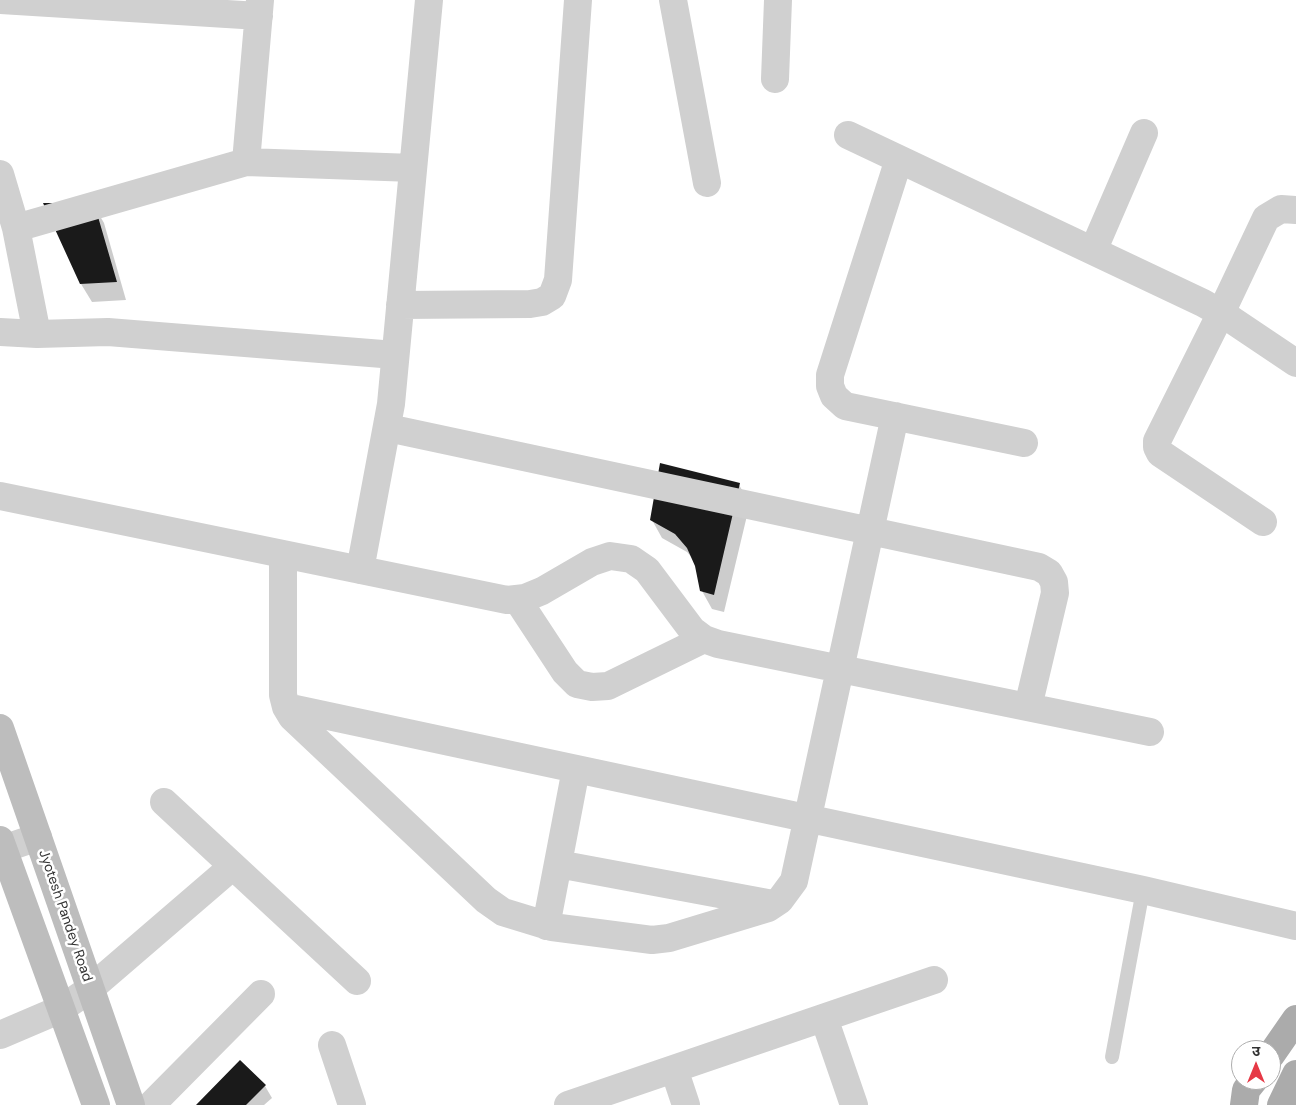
<!DOCTYPE html>
<html>
<head>
<meta charset="utf-8">
<style>
  body { margin:0 }
  #map { position:relative; width:1296px; height:1105px; overflow:hidden; background:#fff; font-family:"DM Sans","Noto Sans Devanagari",sans-serif }
  canvas { display:block }
  .north { position:absolute; left:1231px; top:1040px; width:50px; height:50px; box-sizing:border-box; background:#fff; border:1px solid #adadad; border-radius:50%; rotate:0deg; font-size:14px; font-weight:700; line-height:20px; text-align:center; color:#333 }
  .north::after { content:''; display:block; margin:auto; width:18px; height:22px; background:#e63946; clip-path:polygon(50% 0,100% 100%,50% 72%,0 100%) }
</style>
</head>
<body>
<div id="map">
<canvas width="1296" height="1105"></canvas>
<div class="north">उ</div>
</div>
<script>
const ctx = document.querySelector('canvas').getContext('2d');
ctx.lineJoin = 'round';
function fillPath(path, color) {
  ctx.fillStyle = color;
  ctx.fill(path, 'evenodd');
}
function poly(rows) {
  const path = new Path2D();
  for (const r of rows) {
    path.moveTo(r[0], r[1]);
    for (let i = 2; i < r.length; i += 2) path.lineTo(r[i], r[i + 1]);
  }
  return path;
}
function stroke(path, color, width, dash) {
  ctx.strokeStyle = color;
  ctx.lineWidth = width;
  ctx.lineCap = dash ? 'butt' : 'round';
  ctx.setLineDash(dash || []);
  ctx.stroke(path);
}
function write(font, color, halo, rows, align = 'center') {
  ctx.font = font + ' "DM Sans",sans-serif';
  ctx.lineWidth = 5;
  ctx.setLineDash([]);
  ctx.textBaseline = 'middle';
  ctx.strokeStyle = halo;
  ctx.fillStyle = color;
  for (const [text, x, y, turn = 0] of rows) {
    ctx.save();
    ctx.translate(x, y);
    ctx.rotate((+turn || 0) * Math.PI / 180);
    ctx.textAlign = isNaN(turn) ? turn : align;
    if (halo) ctx.strokeText(text, 0, 0);
    ctx.fillText(text, 0, 0);
    ctx.restore();
  }
}
fillPath(poly([
  [93,204,104,223,126,300,92,302,81,284],
  [739,485,750,503,724,612,712,609,702,591,694,560,687,552,662,538,652,520],
  [265,1086,272,1098,264,1105,198,1105]
]), '#0003');
fillPath(poly([
  [43,203,94,203,117,282,80,284],
  [660,463,740,483,714,595,700,591,695,566,687,548,675,534,650,520],
  [240,1060,266,1085,246,1105,196,1105]
]), '#1a1a1a');
stroke(poly([
  [1112,1057,1143,890]
]), '#d0d0d0', 14);
stroke(poly([
  [1,0,259,16],
  [673,0,707,183],
  [775,79,778,0],
  [848,135,1203,303,1226,316,1296,363],
  [899,159,830,375,830,386,834,396,845,406,1024,443],
  [246,162,260,0],
  [0,174,16,228,37,334],
  [16,228,246,162,413,168],
  [1093,251,1144,133],
  [400,305,530,304,542,302,552,296,558,280,578,0],
  [0,332,37,334,108,332,395,355],
  [388,428,1039,567,1049,573,1054,582,1055,593,1028,707],
  [0,496,507,600,525,598,542,591,592,562,610,556,631,559,647,570,692,630,704,639,718,644,1150,732],
  [1263,522,1160,453,1157,447,1157,441,1221,313,1266,218,1281,209,1296,210],
  [283,554,283,695,286,707,292,717,486,900,503,912,552,927,652,940,669,938,768,908,780,900,794,881,895,416],
  [360,570,391,404,429,0],
  [517,599,565,672,577,684,592,687,608,686,704,639],
  [286,707,1143,890,1296,926],
  [164,802,357,981],
  [0,850,38,837],
  [558,864,773,904],
  [546,926,576,769],
  [824,1018,854,1105],
  [0,1035,61,1009,90,989,233,866],
  [332,1045,352,1105],
  [674,1069,686,1105],
  [151,1105,261,994],
  [568,1105,934,980]
]), '#d0d0d0', 28);
stroke(poly([
  [0,728,131,1105],
  [0,840,96,1105]
]), '#bdbdbd', 28);
stroke(poly([
  [1271,1055,1296,1019],
  [1244,1105,1246,1090,1254,1080],
  [1281,1105,1296,1074]
]), '#ababab', 28);
write('14px', '#333', '#fff', [
  ["Jyotesh Pandey Road",65,916,71]
]);
</script>
</body>
</html>
